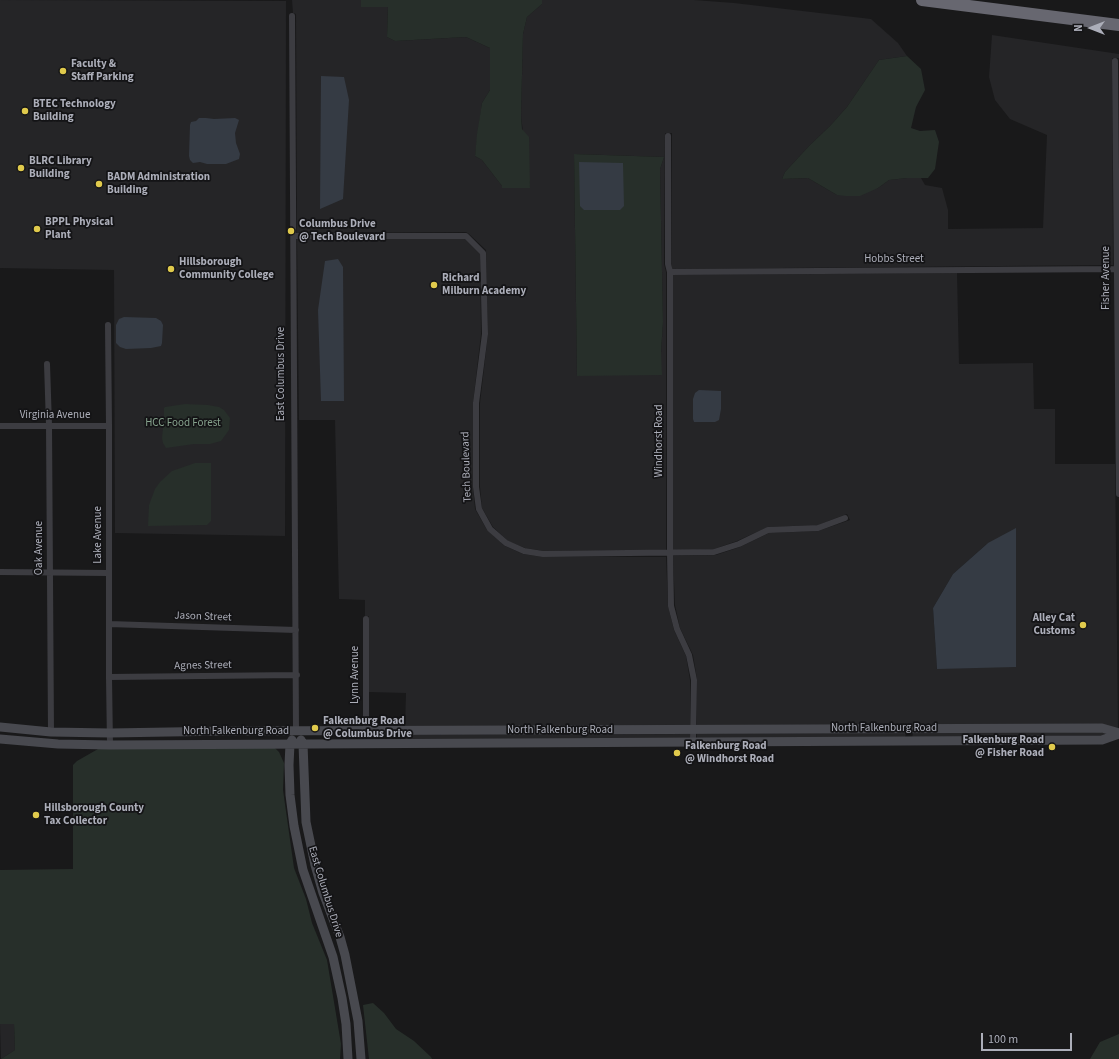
<!DOCTYPE html>
<html>
<head>
<meta charset="utf-8">
<style>
  body { margin:0 }
  #map { position:relative; width:1119px; height:1059px; overflow:hidden; background:#19191a; font-family:"Source Sans 3",sans-serif }
  canvas { display:block }
  .north { position:absolute; left:1071px; top:8px; width:40px; height:40px; -webkit-text-stroke:3px #141416; paint-order:stroke; rotate:270deg; font-size:11px; font-weight:700; line-height:16px; text-align:center; color:#acaeb9 }
  .north::after { content:''; display:block; margin:auto; width:14px; height:18px; background:#acaeb9; clip-path:polygon(50% 0,100% 100%,50% 72%,0 100%) }
  .scale { position:absolute; left:981px; top:1033px; width:91px; height:18px; box-sizing:border-box; border:2px solid #acaeb9; border-top:0; padding-left:5px; font-size:12px; line-height:14px; white-space:nowrap; color:#acaeb9; -webkit-text-stroke:3px #141416; paint-order:stroke }
</style>
</head>
<body>
<div id="map">
<canvas width="1119" height="1059"></canvas>
<div class="north">N</div>
<div class="scale">100 m</div>
</div>
<script>
const ctx = document.querySelector('canvas').getContext('2d');
ctx.lineJoin = 'round';
function fillPath(path, color) {
  ctx.fillStyle = color;
  ctx.fill(path, 'evenodd');
}
function poly(rows) {
  const path = new Path2D();
  for (const r of rows) {
    path.moveTo(r[0], r[1]);
    for (let i = 2; i < r.length; i += 2) path.lineTo(r[i], r[i + 1]);
  }
  return path;
}
function stroke(path, color, width, dash) {
  ctx.strokeStyle = color;
  ctx.lineWidth = width;
  ctx.lineCap = dash ? 'butt' : 'round';
  ctx.setLineDash(dash || []);
  ctx.stroke(path);
}
function write(font, color, halo, rows, align = 'center') {
  ctx.font = font + ' "Source Sans 3",sans-serif';
  ctx.lineWidth = 3.5;
  ctx.setLineDash([]);
  ctx.textBaseline = 'middle';
  ctx.strokeStyle = halo;
  ctx.fillStyle = color;
  for (const [text, x, y, turn = 0] of rows) {
    ctx.save();
    ctx.translate(x, y);
    ctx.rotate((+turn || 0) * Math.PI / 180);
    ctx.textAlign = isNaN(turn) ? turn : align;
    if (halo) ctx.strokeText(text, 0, 0);
    ctx.fillText(text, 0, 0);
    ctx.restore();
  }
}
fillPath(poly([
  [0,0,286,1,285,536,115,533,114,270,0,268],
  [292,0,361,0,361,7,388,7,387,37,395,41,466,37,490,48,490,90,482,103,475,156,482,160,502,186,502,188,530,188,521,116,523,34,527,17,542,4,542,0,694,0,734,3,871,19,898,43,907,56,879,60,847,107,830,126,810,145,785,172,782,179,808,178,837,195,878,188,889,180,907,178,921,178,925,185,942,188,948,210,948,229,1043,228,1047,135,1010,119,995,100,989,77,992,35,1119,54,1119,81,1119,58,1112,58,1113,265,672,269,671,263,672,133,665,133,664,264,666,272,666,550,544,551,525,548,508,541,493,527,482,508,480,487,480,403,488,334,486,250,469,234,466,232,297,233,296,14,293,13],
  [574,154,664,157,660,169,663,322,661,352,577,376],
  [297,239,465,239,480,254,481,334,473,403,473,487,475,509,487,530,505,546,523,554,543,557,666,557,668,606,674,630,686,656,690,680,690,728,405,728,406,693,369,692,369,616,365,616,365,600,339,599,335,420,299,420],
  [957,273,959,364,1033,363,1034,409,1055,409,1055,464,1115,464,1118,729,697,728,697,679,693,655,680,628,675,605,673,556,716,555,740,547,769,533,818,531,850,520,847,514,818,525,768,527,737,541,714,549,673,550,673,275],
  [988,543,937,669,933,608,953,574],
  [1101,732,1111,734,1101,737,912,738,913,733],
  [906,733,905,738,697,739,697,734],
  [690,734,690,739,405,740,405,735],
  [0,1024,14,1024,15,1050,1,1059]
]), '#252527');
fillPath(poly([
  [361,0,542,0,542,4,527,17,523,34,521,116,522,129,529,137,530,188,502,188,502,186,482,160,475,156,477,134,482,103,490,90,490,48,466,37,395,41,387,37,388,7,361,7],
  [907,56,921,69,925,90,916,107,911,128,920,131,935,130,939,142,935,169,928,178,907,178,889,180,878,188,860,196,846,196,837,195,808,178,782,179,785,172,810,145,830,126,847,107,879,60],
  [574,154,664,157,660,169,663,322,661,352,662,375,577,376],
  [185,404,208,405,219,407,224,410,230,418,229,430,221,441,210,444,194,444,166,448,163,443,162,438,164,418,164,408,165,407],
  [195,463,211,463,211,521,207,525,148,526,149,505,155,489,160,482,172,471],
  [274,747,279,752,284,763,283,790,294,868,306,899,312,923,327,960,341,1044,340,1059,1,1059,15,1050,14,1024,0,1024,0,870,73,869,73,765,77,761,98,749],
  [373,1003,384,1013,396,1029,414,1041,431,1057,432,1059,369,1059,363,1005],
  [1119,1034,1119,1059,1090,1059,1100,1042]
]), '#272f2a');
fillPath(poly([
  [321,76,344,77,349,100,343,199,320,209],
  [199,118,206,118,214,119,235,118,239,120,235,133,236,143,240,154,239,159,226,164,207,164,200,162,193,163,190,160,189,156,190,125,191,122,196,121],
  [579,162,623,163,624,206,620,210,584,210,580,206],
  [338,259,343,267,344,401,321,401,318,310,325,261],
  [124,317,156,318,161,321,163,325,162,343,161,346,151,348,126,349,120,347,116,343,116,325,119,319],
  [699,390,721,391,721,409,719,420,715,422,694,422,693,419,693,399,695,393],
  [1016,528,1016,667,937,669,933,608,953,574,988,543]
]), '#353b44');
stroke(poly([
  [292,16,296,731],
  [1115,61,1119,494],
  [668,136,668,264,670,272,670,553,671,606,677,629,689,655,694,680,693,742],
  [294,236,466,236,483,253,485,334,476,403,476,487,479,509,490,529,506,543,524,551,543,554,714,552,739,544,768,530,818,528,845,518],
  [670,272,1119,269],
  [108,325,109,426,109,677,110,745],
  [47,364,49,425,51,732],
  [0,426,109,426],
  [0,572,109,573],
  [366,619,366,732],
  [109,624,296,630],
  [109,677,297,675]
]), '#3c3c41', 6);
stroke(poly([
  [0,727,51,732,110,733,228,731,1102,728,1119,733],
  [0,739,58,744,110,745,1102,740,1119,734],
  [292,740,290,744,289,765,290,795,294,826,303,870,333,957,342,998,346,1024,348,1059],
  [301,740,303,744,306,822,315,865,323,893,340,937,345,955,358,1021,361,1059]
]), '#48494f', 9);
stroke(poly([
  [922,0,1119,25]
]), '#676770', 12);
for (const [x, y, r, color] of [
  [63,71,4,"#e0ca4c"],
  [25,111,4,"#e0ca4c"],
  [21,168,4,"#e0ca4c"],
  [99,184,4,"#e0ca4c"],
  [37,229,4,"#e0ca4c"],
  [291,231,4,"#e0ca4c"],
  [171,269,4,"#e0ca4c"],
  [434,285,4,"#e0ca4c"],
  [1083,625,4,"#e0ca4c"],
  [315,728,4,"#e0ca4c"],
  [1052,747,4,"#e0ca4c"],
  [677,753,4,"#e0ca4c"],
  [36,815,4,"#e0ca4c"]
]) {
  const dot = new Path2D();
  dot.arc(x, y, r, 0, 2 * Math.PI);
  ctx.fillStyle = color;
  ctx.fill(dot);
  stroke(dot, '#141416', 1.5);
}
write('bold 11px', '#acaeb9', '#141416', [
  ["Faculty &",71,65],
  ["Staff Parking",71,78],
  ["BTEC Technology",33,105],
  ["Building",33,118],
  ["BLRC Library",29,162],
  ["Building",29,175],
  ["BADM Administration",107,178],
  ["Building",107,191],
  ["BPPL Physical",45,223],
  ["Plant",45,236],
  ["Columbus Drive",299,225],
  ["@ Tech Boulevard",299,238],
  ["Hillsborough",179,263],
  ["Community College",179,276],
  ["Richard",442,279],
  ["Milburn Academy",442,292],
  ["Alley Cat",1075,619,"right"],
  ["Customs",1075,632,"right"],
  ["Falkenburg Road",323,722],
  ["@ Columbus Drive",323,735],
  ["Falkenburg Road",1044,741,"right"],
  ["@ Fisher Road",1044,754,"right"],
  ["Falkenburg Road",685,747],
  ["@ Windhorst Road",685,760],
  ["Hillsborough County",44,809],
  ["Tax Collector",44,822]
], 'left');
write('11px', '#acaeb9', '#141416', [
  ["Hobbs Street",894,260],
  ["Fisher Avenue",1107,278,-90],
  ["East Columbus Drive",282,374,-90],
  ["Virginia Avenue",55,416],
  ["Windhorst Road",660,441,-90],
  ["Tech Boulevard",467,467,-92],
  ["Lake Avenue",99,535,-90],
  ["Oak Avenue",40,548,-90],
  ["Jason Street",203,617,2],
  ["Agnes Street",203,666,-1],
  ["Lynn Avenue",356,675,-90],
  ["North Falkenburg Road",884,729],
  ["North Falkenburg Road",560,731],
  ["North Falkenburg Road",236,732],
  ["East Columbus Drive",325,892,73]
]);
write('11px', '#86a28d', '#141416', [
  ["HCC Food Forest",183,424]
]);
</script>
</body>
</html>
